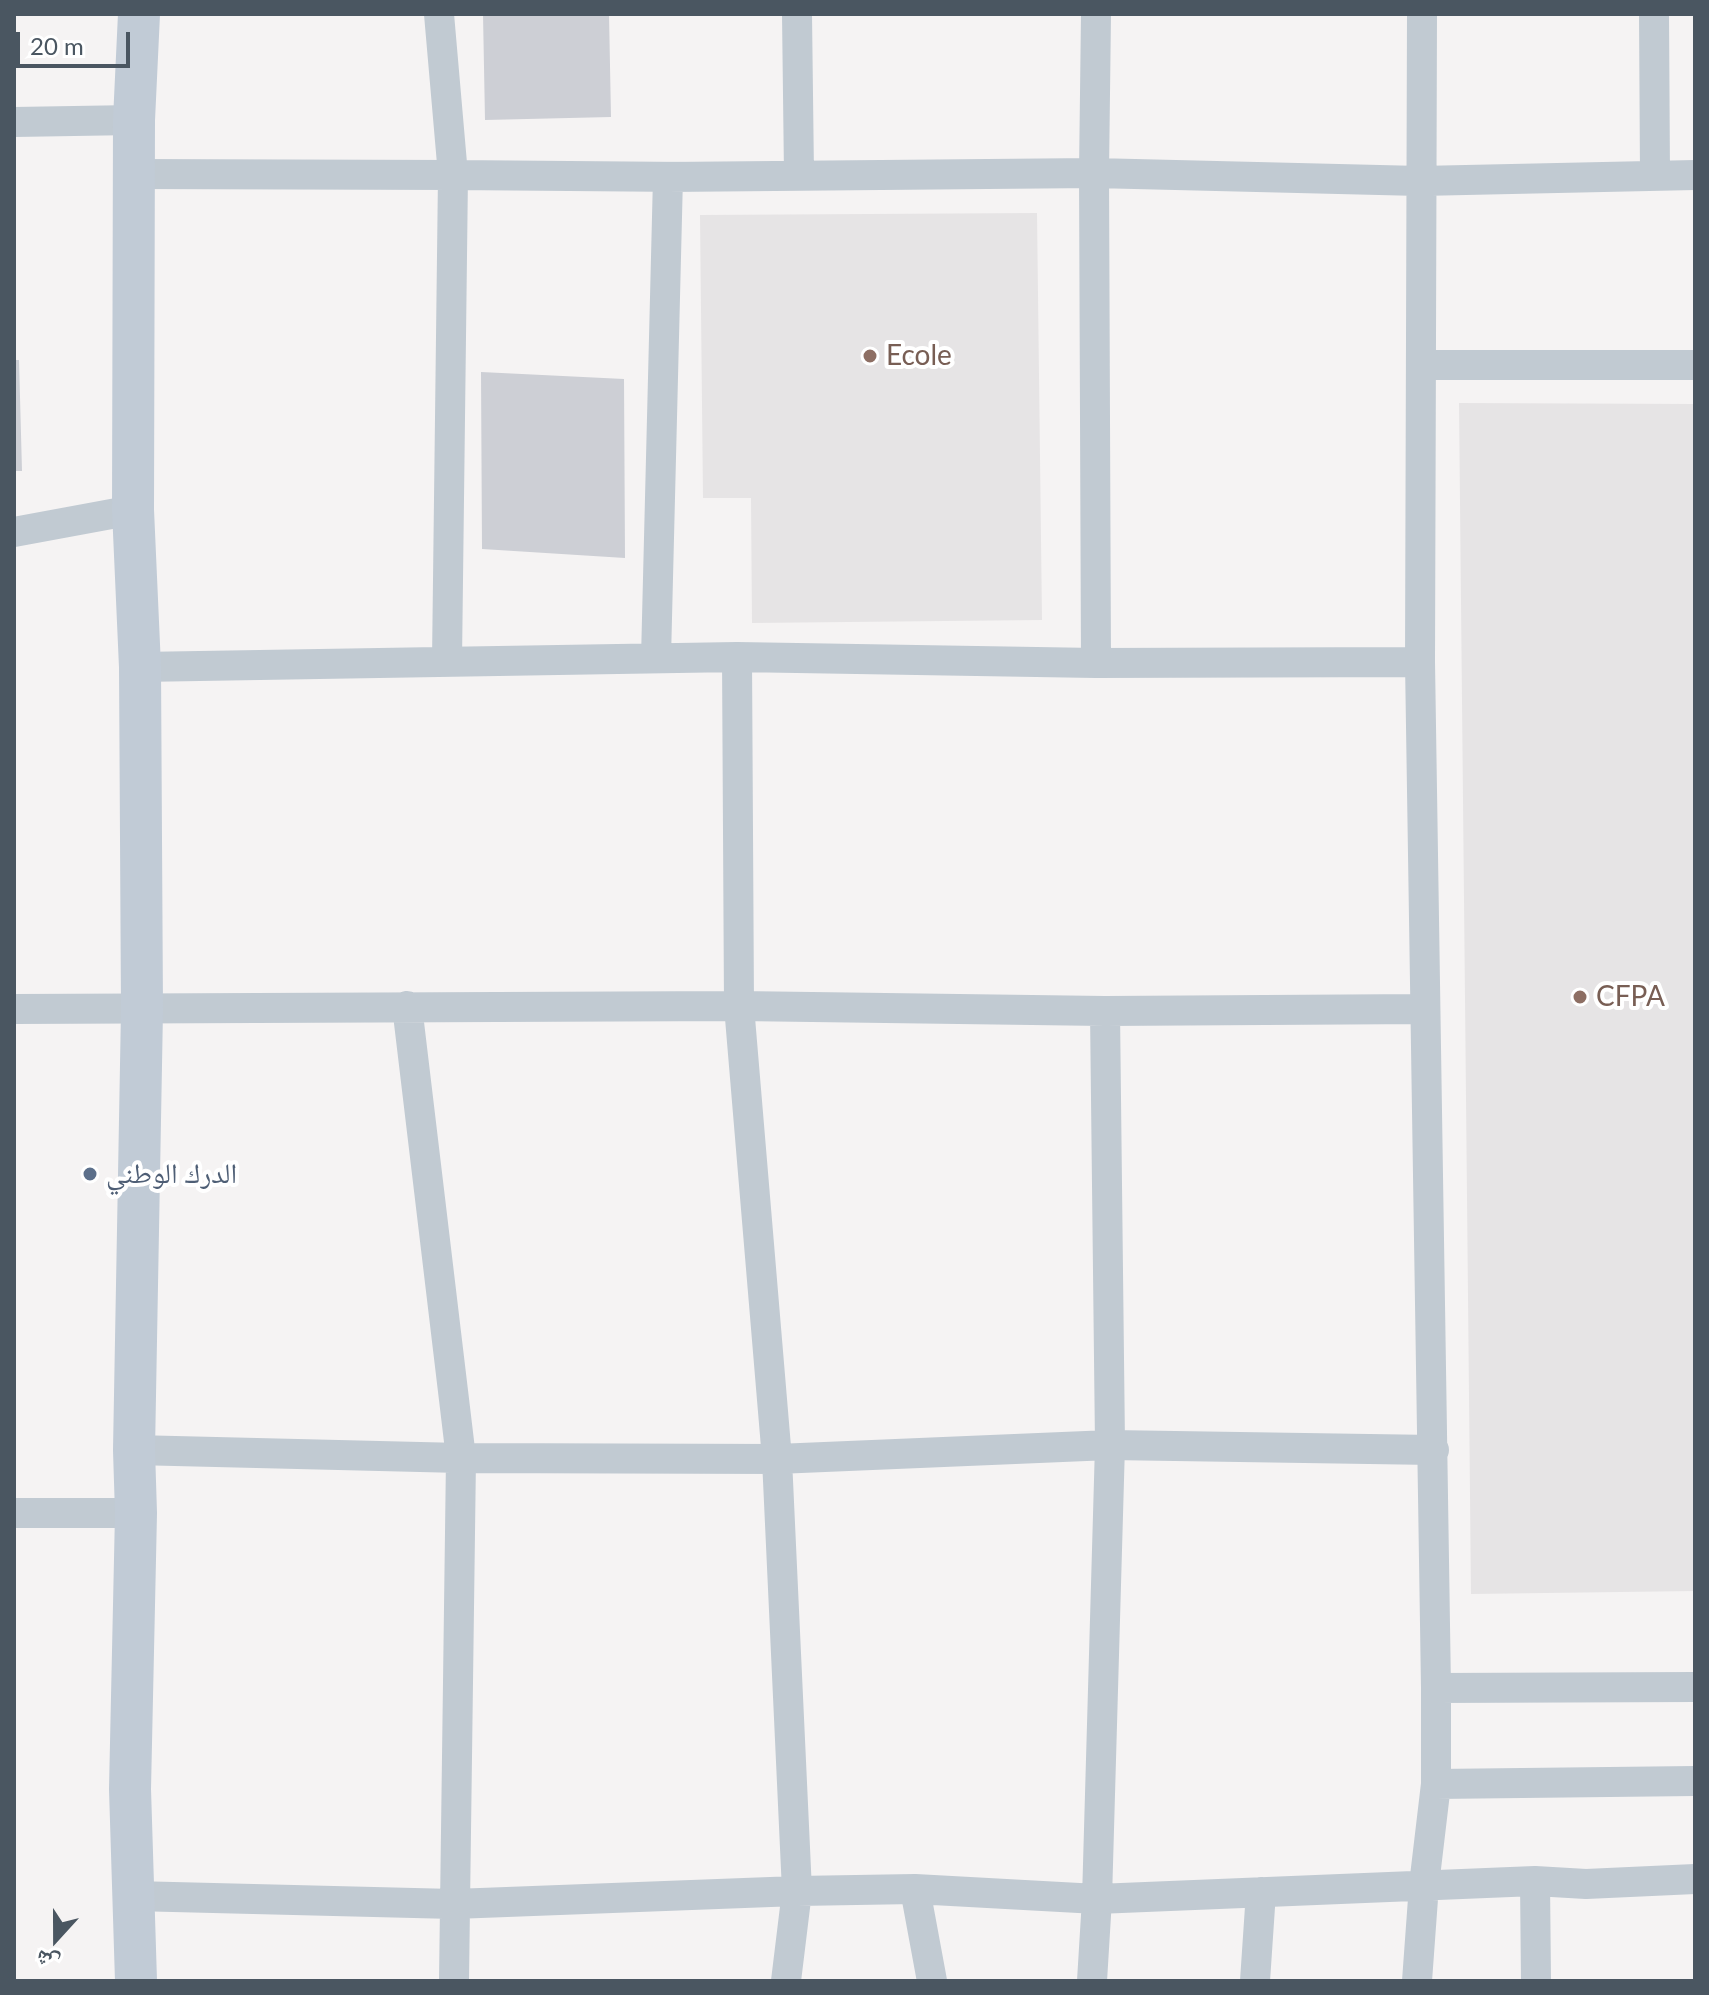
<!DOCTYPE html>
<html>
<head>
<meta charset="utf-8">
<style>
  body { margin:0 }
  #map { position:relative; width:1709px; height:1995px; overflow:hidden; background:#f5f3f3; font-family:Lato,"Noto Naskh Arabic",sans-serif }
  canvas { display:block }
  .frame { position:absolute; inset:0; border:16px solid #4a5661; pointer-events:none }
  .north { position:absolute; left:16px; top:1899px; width:80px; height:80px; -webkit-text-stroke:6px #fff; paint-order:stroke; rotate:201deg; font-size:22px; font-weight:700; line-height:32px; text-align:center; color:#4a5661 }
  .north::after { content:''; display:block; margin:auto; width:28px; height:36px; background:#4a5661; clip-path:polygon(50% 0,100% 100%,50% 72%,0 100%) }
  .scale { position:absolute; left:16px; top:32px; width:114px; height:36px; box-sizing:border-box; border:4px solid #4a5661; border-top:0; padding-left:10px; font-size:24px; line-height:28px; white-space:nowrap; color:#4a5661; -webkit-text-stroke:6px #fff; paint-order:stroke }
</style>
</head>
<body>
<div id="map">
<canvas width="1709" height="1995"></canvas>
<div class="frame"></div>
<div class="north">ش</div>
<div class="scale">20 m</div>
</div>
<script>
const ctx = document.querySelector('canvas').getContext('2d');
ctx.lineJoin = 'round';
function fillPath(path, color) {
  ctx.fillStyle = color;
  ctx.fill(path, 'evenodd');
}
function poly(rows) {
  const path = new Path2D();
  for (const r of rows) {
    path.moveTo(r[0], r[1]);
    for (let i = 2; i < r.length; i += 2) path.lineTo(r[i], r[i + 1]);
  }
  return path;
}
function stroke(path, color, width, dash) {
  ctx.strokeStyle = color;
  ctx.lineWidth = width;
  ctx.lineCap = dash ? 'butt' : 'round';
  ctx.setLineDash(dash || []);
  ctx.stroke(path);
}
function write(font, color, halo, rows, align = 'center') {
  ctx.font = font + ' Lato,"Noto Naskh Arabic",sans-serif';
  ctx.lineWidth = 8;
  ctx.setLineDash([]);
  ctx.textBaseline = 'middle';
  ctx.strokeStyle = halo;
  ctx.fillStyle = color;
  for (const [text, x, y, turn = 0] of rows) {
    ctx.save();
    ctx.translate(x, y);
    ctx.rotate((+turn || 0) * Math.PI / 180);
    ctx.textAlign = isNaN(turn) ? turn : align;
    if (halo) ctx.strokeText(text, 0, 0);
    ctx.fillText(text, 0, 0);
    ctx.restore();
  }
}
fillPath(poly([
  [1037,213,1042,620,752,623,751,498,703,498,700,215],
  [1459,403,1695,404,1695,1591,1471,1594]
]), '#e6e4e5');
fillPath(poly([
  [483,14,609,14,611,117,485,120],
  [14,360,19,360,22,471,14,471],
  [481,372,624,379,625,558,482,549]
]), '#cdcfd5');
stroke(poly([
  [797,14,799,175],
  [1096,14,1094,173,1096,663],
  [1654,14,1655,176],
  [14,122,134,120],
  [134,174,453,175,439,14],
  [1421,365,1695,365],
  [14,532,133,510],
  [737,657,739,1006,777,1459,797,1891,786,1981],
  [656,658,668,177,1094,173,1420,181,1695,175],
  [447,661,453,175,685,177],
  [140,667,737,657,1096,663,1420,662],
  [407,1006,461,1458,454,1981],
  [14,1009,739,1006,1105,1011,1425,1009],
  [134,1450,461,1458,777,1459,1110,1445,1434,1450],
  [14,1513,136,1513],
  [1436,1688,1695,1687],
  [1436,1784,1695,1781],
  [1535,1881,1536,1981],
  [915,1889,932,1981],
  [133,1896,454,1904,797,1891,915,1889,1097,1899,1535,1881,1586,1884,1695,1879],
  [1092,1981,1097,1899,1110,1445,1105,1011],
  [1255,1981,1261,1892],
  [1417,1981,1424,1885,1436,1784,1436,1688,1420,662,1422,14]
]), '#c1cad2', 30);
stroke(poly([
  [136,1981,130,1789,136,1513,134,1450,142,1010,140,667,133,510,134,120,139,14]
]), '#c1cbd6', 42);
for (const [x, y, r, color] of [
  [870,356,8,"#8d6e63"],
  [1580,997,8,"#8d6e63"],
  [90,1174,8,"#5c6f8a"]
]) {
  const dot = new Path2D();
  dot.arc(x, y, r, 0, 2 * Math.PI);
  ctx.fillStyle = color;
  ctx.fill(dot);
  stroke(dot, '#fff', 3);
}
write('28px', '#785e54', '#fff', [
  ["Ecole",886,356],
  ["CFPA",1596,997]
], 'left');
write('28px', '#4e5e75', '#fff', [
  ["الدرك الوطني",106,1174]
], 'left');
</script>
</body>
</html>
